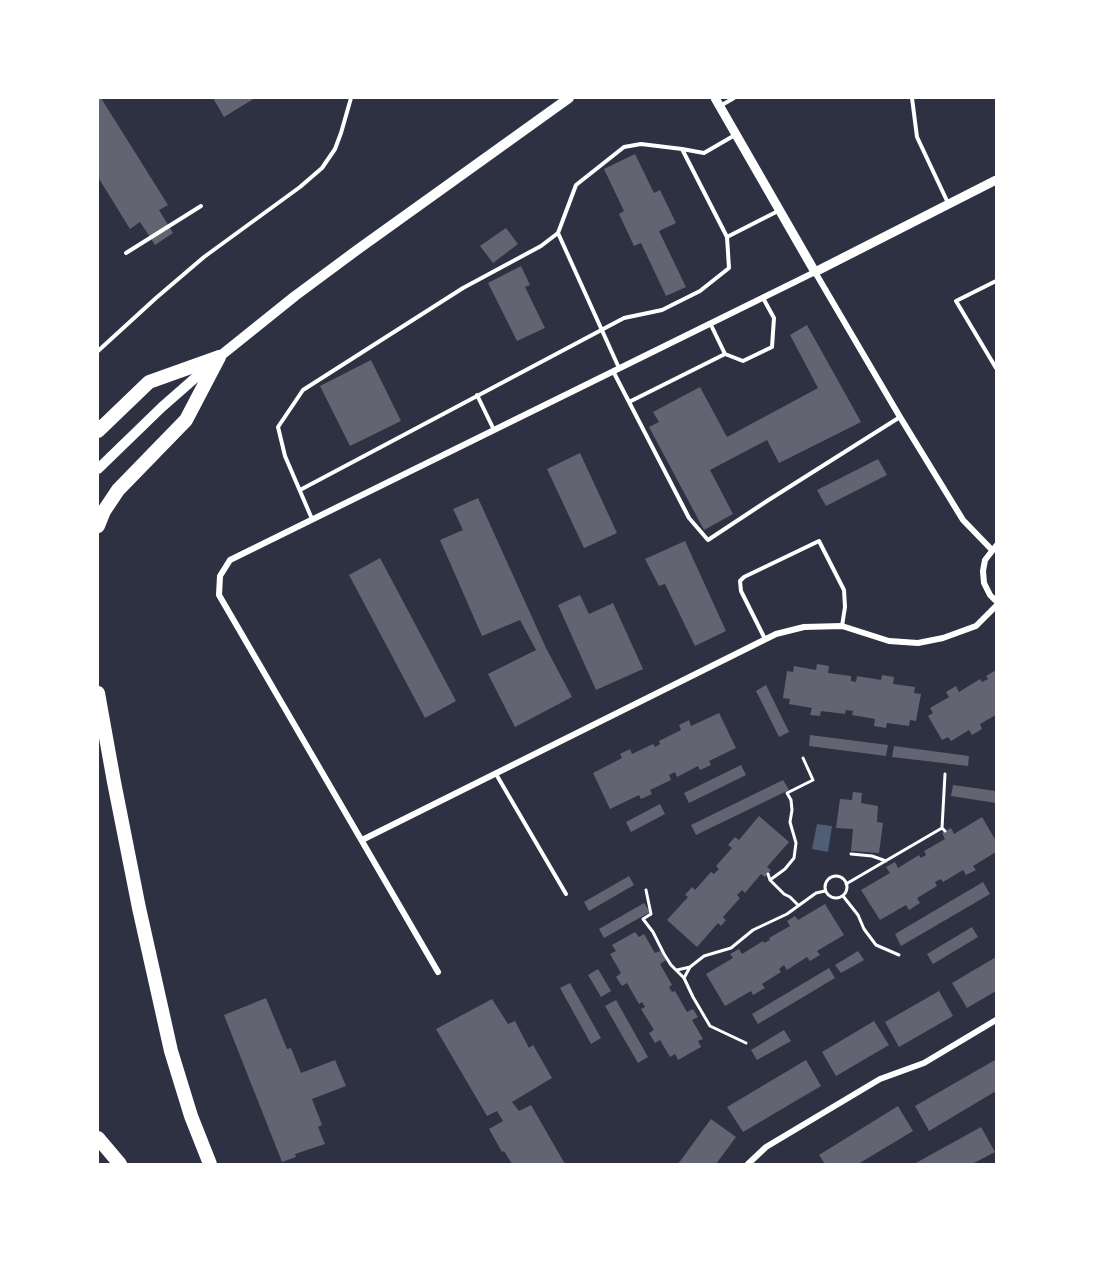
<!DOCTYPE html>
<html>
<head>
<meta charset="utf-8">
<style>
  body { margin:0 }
  #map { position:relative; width:1094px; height:1262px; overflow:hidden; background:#2d3142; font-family:Mulish,sans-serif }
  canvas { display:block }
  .frame { position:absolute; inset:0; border:99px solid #fff; pointer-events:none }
</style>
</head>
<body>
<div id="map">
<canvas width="1094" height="1262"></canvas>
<div class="frame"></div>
</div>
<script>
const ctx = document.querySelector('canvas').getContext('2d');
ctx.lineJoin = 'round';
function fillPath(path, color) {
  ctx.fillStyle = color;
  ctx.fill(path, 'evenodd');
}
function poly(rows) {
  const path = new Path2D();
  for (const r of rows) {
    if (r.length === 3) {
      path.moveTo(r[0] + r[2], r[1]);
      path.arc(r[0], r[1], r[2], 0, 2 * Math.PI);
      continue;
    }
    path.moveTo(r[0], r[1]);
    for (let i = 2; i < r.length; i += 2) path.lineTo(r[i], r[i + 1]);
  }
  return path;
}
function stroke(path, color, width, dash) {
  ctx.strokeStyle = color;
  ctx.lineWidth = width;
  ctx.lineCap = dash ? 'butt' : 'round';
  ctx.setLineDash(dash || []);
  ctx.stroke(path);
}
fillPath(poly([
  [817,824,832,826,828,852,812,849]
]), '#4f5d75');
fillPath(poly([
  [98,98,101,98,168,205,159,210,173,233,155,245,140,222,130,229,98,177],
  [213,98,255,98,224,117],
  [635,154,654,193,660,190,676,223,659,231,686,287,666,296,641,243,634,246,619,214,624,211,604,169],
  [506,228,518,244,493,263,480,246],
  [521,266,530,285,525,287,545,328,517,341,488,283],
  [807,325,861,422,779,463,767,440,710,470,733,514,704,530,649,427,659,422,653,412,700,387,727,437,818,388,790,335],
  [371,360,401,421,350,446,320,386],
  [580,453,617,533,584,548,547,469],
  [878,459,887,475,826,506,817,490],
  [478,498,546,648,572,697,515,727,488,674,536,650,520,620,482,636,440,540,463,530,453,509],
  [685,541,726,631,695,646,665,584,659,586,645,559],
  [380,558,456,701,425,718,349,575],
  [580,595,589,614,613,603,643,669,596,690,558,605],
  [817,664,829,666,828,673,851,676,851,681,856,682,857,676,881,680,882,675,894,677,893,684,915,687,914,693,921,694,916,721,910,720,909,726,887,723,886,728,874,726,875,719,852,715,853,711,846,710,845,714,821,711,820,716,810,715,812,708,789,704,790,699,783,698,787,671,793,672,794,666,816,670],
  [996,670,996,715,980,724,982,729,972,735,969,730,951,741,948,737,942,740,928,716,933,713,930,708,949,697,946,692,956,686,959,692,980,679,982,682,988,679,986,676],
  [766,685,789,732,779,737,756,691],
  [719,713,736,748,709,761,711,765,700,770,698,766,677,777,675,772,669,775,671,780,650,790,652,794,641,799,639,795,610,809,593,773,622,758,620,754,630,749,632,754,653,744,655,747,660,744,659,741,681,730,679,725,689,720,691,726],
  [810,735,888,745,886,756,809,746],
  [894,746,969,756,968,766,892,757],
  [741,765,746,775,689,803,684,793],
  [783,780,789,790,696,835,691,825],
  [953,785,996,791,996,803,951,796],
  [853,792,862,793,861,803,878,806,877,822,883,823,879,853,851,851,853,829,836,828,840,799,852,800],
  [660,804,665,814,631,832,626,822],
  [759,816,789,842,767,867,771,870,765,877,761,874,745,893,742,890,737,895,740,898,723,917,726,920,721,926,718,923,697,947,667,920,688,897,685,895,692,887,695,890,711,872,714,874,719,869,716,866,732,848,728,845,735,837,739,840],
  [982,817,996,841,996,852,973,866,976,870,966,875,963,870,943,882,941,879,935,882,937,886,917,898,920,903,909,910,906,905,880,920,861,890,890,873,886,867,895,862,898,868,919,855,921,858,926,855,924,851,945,839,942,833,951,828,954,834],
  [629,876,634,885,589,911,584,902],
  [983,882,990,894,901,946,895,934],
  [644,903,650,912,604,938,599,929],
  [825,904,844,935,817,951,820,955,810,961,807,957,787,970,784,965,779,969,781,972,762,984,765,988,753,995,751,991,725,1006,706,974,733,958,730,954,739,949,742,954,763,941,764,943,770,940,769,938,790,926,787,921,795,916,798,920],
  [972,927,978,937,933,964,927,954],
  [635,932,639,937,644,934,655,953,660,951,666,960,660,964,672,985,669,987,672,992,675,991,687,1012,693,1009,698,1017,692,1020,703,1039,698,1041,701,1047,678,1060,675,1054,670,1057,660,1040,655,1043,649,1033,654,1030,641,1009,645,1007,642,1002,639,1004,627,983,622,986,616,977,621,973,610,954,616,951,612,945],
  [858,951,864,960,841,973,835,965],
  [996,957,996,991,967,1008,952,983],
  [829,968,835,978,758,1024,752,1014],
  [598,969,611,991,601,997,588,975],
  [570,983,601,1038,591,1044,560,988],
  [939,991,953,1016,899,1047,885,1022],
  [266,998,287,1049,291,1048,301,1073,335,1060,346,1086,312,1099,322,1125,318,1127,325,1144,295,1154,296,1157,282,1162,224,1015],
  [492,999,508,1024,515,1021,529,1048,533,1045,552,1078,512,1102,519,1111,531,1105,565,1164,512,1164,504,1151,502,1152,489,1129,503,1121,497,1111,487,1116,436,1029],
  [616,1000,648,1057,638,1063,605,1006],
  [874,1021,889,1045,836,1076,822,1052],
  [784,1030,791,1041,757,1060,751,1050],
  [806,1060,821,1086,743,1132,727,1107],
  [995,1060,996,1063,996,1091,929,1131,915,1106],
  [898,1106,913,1131,858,1164,825,1164,819,1155],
  [711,1119,736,1137,716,1164,678,1164],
  [981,1127,995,1152,972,1164,914,1164]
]), '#626471');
stroke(poly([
  [942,828,945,774],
  [851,854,872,856,886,861],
  [768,874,770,880,784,894,790,897,798,905],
  [836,887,11],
  [770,880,785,869,794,858,796,843,790,822,792,810,791,800,787,793,813,780,803,758],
  [846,884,942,828,945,831],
  [646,890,651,914,643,919,653,932,664,954,671,965,684,978,693,997,710,1026,746,1043],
  [843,896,858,915,864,929,876,945,899,955],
  [677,970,690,967],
  [684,978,690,967,704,956,731,948,753,930,787,914,816,893,825,891]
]), '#fff', 3);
stroke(poly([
  [912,98,917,137,948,203],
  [720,106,734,98],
  [682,149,727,237],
  [558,233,619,368],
  [126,253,201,206],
  [996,281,956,301,996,368],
  [710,323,725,354,743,361,772,347,774,318,763,298],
  [98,351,156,298,204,257,300,187,322,168,335,149,341,133,351,98],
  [613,371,689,518,708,540,767,501,900,417],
  [477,395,494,430],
  [629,402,725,354],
  [300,490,624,318,662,310,700,291,729,268,727,237,780,210],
  [312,519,285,456,278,427,303,390,463,288,541,246,558,233,576,185,624,147,641,144,682,149,704,153,735,135],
  [765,639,741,591,740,581,744,577,819,541,844,590,845,607,842,626],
  [496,774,566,894]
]), '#fff', 4);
stroke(poly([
  [996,546,985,560,983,571,984,583,990,595,996,601],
  [362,840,776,634,804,627,842,626,889,641,918,643,943,638,976,626,996,606],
  [438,972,219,595,220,576,230,560,815,272,900,417,963,520,992,550],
  [748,1164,766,1147,880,1079,924,1063,996,1020]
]), '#fff', 6);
stroke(poly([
  [715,98,815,272,996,180]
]), '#fff', 9);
stroke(poly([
  [98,469,162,407,219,357,295,296,357,250,569,98]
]), '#fff', 10);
stroke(poly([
  [98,431,149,382,219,357],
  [98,526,104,511,118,490,186,420,219,357],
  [98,693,114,782,139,908,171,1051,191,1116,210,1164],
  [98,1138,120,1164]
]), '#fff', 14);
</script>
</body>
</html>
